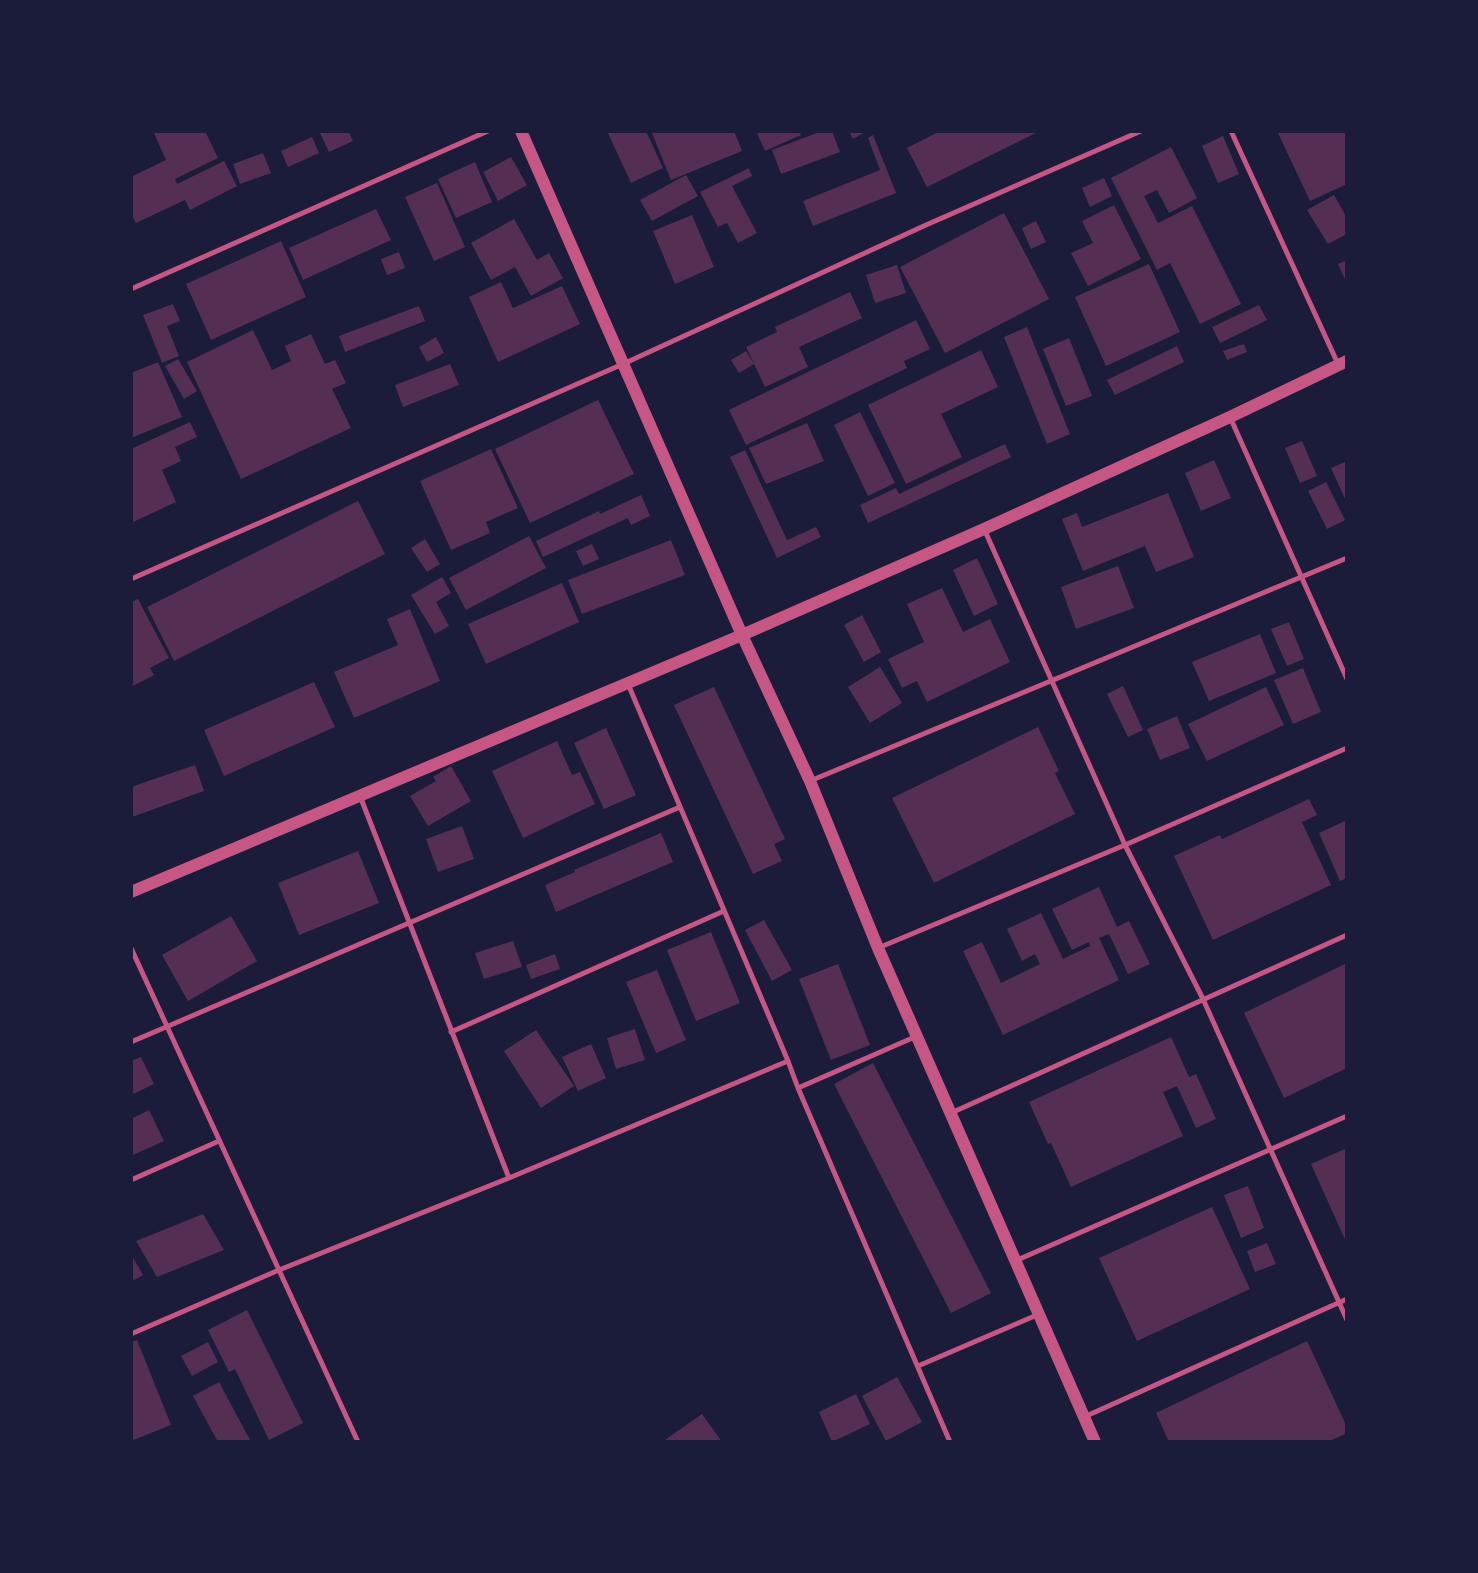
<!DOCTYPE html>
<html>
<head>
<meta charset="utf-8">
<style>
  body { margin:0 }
  #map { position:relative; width:1478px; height:1573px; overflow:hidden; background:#1b1b3a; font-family:Mulish,sans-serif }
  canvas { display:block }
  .frame { position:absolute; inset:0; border:133px solid #1b1b3a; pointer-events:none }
</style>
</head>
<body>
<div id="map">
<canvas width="1478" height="1573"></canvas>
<div class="frame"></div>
</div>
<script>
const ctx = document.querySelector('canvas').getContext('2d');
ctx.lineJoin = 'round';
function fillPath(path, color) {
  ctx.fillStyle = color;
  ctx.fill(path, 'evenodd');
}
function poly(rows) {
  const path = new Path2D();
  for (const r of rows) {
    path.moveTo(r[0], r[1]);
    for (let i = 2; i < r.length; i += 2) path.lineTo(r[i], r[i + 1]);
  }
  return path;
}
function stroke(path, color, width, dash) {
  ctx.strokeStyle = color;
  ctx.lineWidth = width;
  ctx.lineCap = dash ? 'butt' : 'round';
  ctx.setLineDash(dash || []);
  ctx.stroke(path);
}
fillPath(poly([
  [153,131,205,131,218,158,175,179,177,184,224,161,237,186,190,210,185,200,136,223,131,214,131,177,166,160],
  [319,131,348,131,353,141,329,152],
  [607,131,646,131,663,168,631,183],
  [651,131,734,131,742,151,671,180],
  [756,131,799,131,801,135,765,151],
  [822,131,832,131,840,152,781,174,772,150],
  [849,131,867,131,853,139],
  [940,131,1040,131,927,187,907,148],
  [1277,131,1347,131,1347,184,1310,201],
  [873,135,896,193,813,226,803,201,880,170,868,138],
  [1223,136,1239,174,1218,183,1202,146],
  [312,137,319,153,288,167,281,151],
  [1171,147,1197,198,1169,213,1157,190,1144,196,1158,223,1192,206,1241,304,1200,324,1170,263,1157,270,1111,178],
  [263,153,271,173,240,184,233,164],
  [511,157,527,185,498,201,483,172],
  [475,162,492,202,456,218,438,179],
  [749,168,752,176,732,186,757,233,738,243,727,223,718,227,700,192],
  [686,175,698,196,652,221,640,200],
  [1104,178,1112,196,1090,207,1082,188],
  [437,183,465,247,434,261,405,197],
  [1334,195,1347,218,1347,234,1328,244,1307,210],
  [1114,205,1141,259,1088,286,1071,253,1093,243,1082,221],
  [376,209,391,240,303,280,289,248],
  [1004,213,1049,299,945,353,900,267],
  [692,215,714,267,675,284,653,231],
  [514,219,537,260,549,253,563,278,531,296,515,267,491,280,471,243],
  [1036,221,1046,242,1031,249,1022,228],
  [281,241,306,297,211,340,186,284],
  [399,252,405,268,387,275,381,259],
  [1347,260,1347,284,1338,264],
  [1149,264,1180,332,1106,366,1075,297],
  [897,265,906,293,875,303,866,275],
  [501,282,513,308,562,286,580,324,498,362,469,297],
  [850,292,862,318,799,347,808,367,765,387,746,347,777,332,775,327],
  [173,304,180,321,167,326,179,356,162,363,143,315],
  [1259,305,1267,320,1220,343,1212,327],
  [419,306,425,321,345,352,339,336],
  [916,320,930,349,904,361,907,368,746,445,729,410],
  [1027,327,1070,434,1047,444,1004,337],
  [253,330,272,370,291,361,285,346,311,334,325,364,335,360,346,383,332,389,351,428,241,479,187,362],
  [436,337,444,353,427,362,419,347],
  [1069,338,1092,396,1066,406,1043,349],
  [1244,344,1247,352,1227,360,1223,351],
  [1177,346,1184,362,1115,395,1107,380],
  [981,350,998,387,941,414,962,457,906,484,868,405],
  [746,351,754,364,739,373,731,360],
  [178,359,197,391,184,399,165,366],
  [158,362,182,417,131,438,131,373],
  [450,364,459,385,403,407,395,385],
  [598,400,634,474,530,523,495,449],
  [860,412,895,483,868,496,834,425],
  [190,422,197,437,175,447,181,461,162,470,176,502,131,523,131,449],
  [807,423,824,461,766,484,749,448],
  [1302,441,1317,476,1300,483,1285,448],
  [1005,444,1011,457,868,523,860,505,896,488,899,494],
  [491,449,518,508,486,522,490,533,451,550,420,481],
  [745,450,787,540,816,527,821,537,777,558,730,457],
  [1214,460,1231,498,1201,511,1185,473],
  [1347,461,1347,503,1331,468],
  [1326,482,1345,520,1327,529,1308,491],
  [1168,493,1194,557,1156,572,1145,546,1083,571,1062,519,1077,513,1082,527],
  [641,495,650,516,631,525,628,518,543,557,536,541,599,511,600,514],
  [358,501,385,554,174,661,147,607],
  [529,536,546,568,466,610,449,578],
  [425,539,440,564,427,572,411,548],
  [671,540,685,575,582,614,568,580],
  [592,544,599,559,583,566,576,551],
  [977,558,998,604,974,616,953,570],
  [1118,566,1134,608,1076,629,1061,587],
  [442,577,451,593,436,602,449,626,435,634,411,595],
  [562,583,579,622,486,664,468,624],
  [942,588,963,632,990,619,1010,662,927,702,917,681,902,688,888,659,924,642,907,604],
  [138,599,169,658,150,668,154,675,131,687,131,602],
  [410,609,440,681,354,718,334,672,398,645,387,619],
  [862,615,881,652,864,662,844,625],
  [1289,622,1304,659,1287,666,1271,629],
  [1260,634,1276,673,1209,701,1192,662],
  [880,667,902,703,870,723,848,687],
  [1303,668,1321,712,1293,724,1274,680],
  [314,682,335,727,224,776,204,730],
  [1123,686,1143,730,1128,737,1107,694],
  [714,687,785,839,774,844,782,861,753,874,674,705],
  [1266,687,1284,725,1207,761,1188,724],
  [1177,716,1190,748,1160,760,1147,729],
  [1038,727,1059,771,1055,773,1075,814,934,883,892,798],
  [606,728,636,795,604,809,574,743],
  [557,741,572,775,580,772,595,804,523,838,492,771],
  [195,765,204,791,132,817,131,787],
  [451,766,471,801,428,826,410,796,436,781,433,777],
  [1309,799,1317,815,1302,822,1331,885,1213,940,1174,856,1220,835,1222,839],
  [1347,820,1347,878,1340,881,1319,833],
  [462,826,474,859,438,872,426,839],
  [661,833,673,862,556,912,545,885,575,872,574,870],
  [358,851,379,903,299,935,278,883],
  [1099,887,1117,927,1129,921,1150,964,1128,974,1109,934,1099,938,1119,980,1003,1035,963,951,982,942,1001,983,1040,964,1035,954,1022,961,1007,929,1041,913,1063,959,1090,946,1089,942,1072,950,1052,909],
  [231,916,257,961,188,1001,162,955],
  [764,920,792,970,772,981,745,930],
  [711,932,740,1003,696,1021,667,950],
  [513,941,522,967,484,979,475,953],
  [555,954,560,969,531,979,526,965],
  [1347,963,1347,1068,1284,1098,1244,1013],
  [838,964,870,1045,831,1060,799,979],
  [657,970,686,1040,656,1053,626,982],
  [635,1029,645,1060,616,1069,607,1038],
  [536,1030,574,1086,541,1108,504,1051],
  [1171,1037,1189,1077,1196,1074,1216,1119,1196,1128,1177,1086,1163,1092,1183,1136,1071,1187,1051,1143,1048,1144,1029,1102],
  [591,1044,606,1078,578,1091,562,1057],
  [141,1057,154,1084,131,1095,131,1061],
  [873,1063,991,1293,951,1313,834,1084],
  [149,1110,164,1141,131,1156,131,1119],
  [1347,1148,1347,1244,1311,1164],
  [1248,1186,1264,1228,1241,1238,1224,1195],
  [1212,1207,1250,1289,1137,1341,1099,1258],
  [203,1214,224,1250,157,1277,136,1241],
  [1267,1243,1276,1264,1255,1272,1247,1251],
  [131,1254,143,1275,131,1282],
  [247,1310,303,1423,269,1440,235,1369,229,1372,208,1330],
  [137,1340,171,1425,131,1441,131,1342],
  [1307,1341,1347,1427,1347,1433,1328,1442,1169,1442,1156,1413],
  [208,1342,218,1362,192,1376,181,1356],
  [897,1377,922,1422,886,1441,862,1396],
  [219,1382,251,1442,218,1442,193,1396],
  [856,1394,870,1424,832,1442,819,1412],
  [702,1414,722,1442,662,1442]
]), '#542f53');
stroke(poly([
  [1231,131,1338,364],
  [131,289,488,131],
  [1230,417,1347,679],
  [985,531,1125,845,1203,999,1347,1320],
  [131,579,623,364,926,225,1141,131],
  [628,684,788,1061,798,1088,950,1442],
  [810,781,1347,558],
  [360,796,509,1178],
  [131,948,358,1442],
  [878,948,1125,845,1347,748],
  [451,1032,724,911],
  [131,1042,680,807],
  [798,1088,917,1036],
  [951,1113,1347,935],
  [131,1180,219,1141],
  [1015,1261,1347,1116],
  [131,1334,279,1270,509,1178,788,1061],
  [918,1366,1037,1315],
  [1084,1417,1347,1299]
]), '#c65784', 5);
stroke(poly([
  [521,131,742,635,810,781,878,948,1095,1442],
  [131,892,742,635,984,529,1230,417,1347,361]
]), '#c65784', 12);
</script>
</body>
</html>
